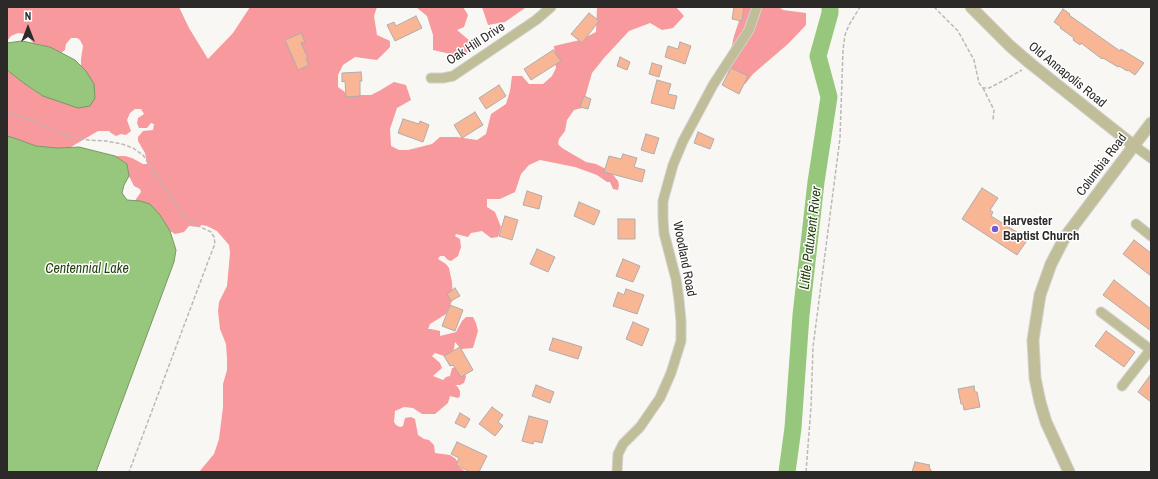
<!DOCTYPE html>
<html>
<head>
<meta charset="utf-8">
<style>
  body { margin:0 }
  #map { position:relative; width:1158px; height:479px; overflow:hidden; background:#f9f7f4; font-family:"Archivo Narrow",sans-serif }
  canvas { display:block }
  .frame { position:absolute; inset:0; border:8px solid #2b2a29; pointer-events:none }
  .north { position:absolute; left:8px; top:8px; width:40px; height:40px; -webkit-text-stroke:3px #fff; paint-order:stroke; rotate:0deg; font-size:11px; font-weight:700; line-height:16px; text-align:center; color:#2b2a29 }
  .north::after { content:''; display:block; margin:auto; width:14px; height:18px; background:#2b2a29; clip-path:polygon(50% 0,100% 100%,50% 72%,0 100%) }
</style>
</head>
<body>
<div id="map">
<canvas width="1158" height="479"></canvas>
<div class="frame"></div>
<div class="north">N</div>
</div>
<script>
const ctx = document.querySelector('canvas').getContext('2d');
ctx.lineJoin = 'round';
function fillPath(path, color) {
  ctx.fillStyle = color;
  ctx.fill(path, 'evenodd');
}
function poly(rows) {
  const path = new Path2D();
  for (const r of rows) {
    path.moveTo(r[0], r[1]);
    for (let i = 2; i < r.length; i += 2) path.lineTo(r[i], r[i + 1]);
  }
  return path;
}
function stroke(path, color, width, dash) {
  ctx.strokeStyle = color;
  ctx.lineWidth = width;
  ctx.lineCap = dash ? 'butt' : 'round';
  ctx.setLineDash(dash || []);
  ctx.stroke(path);
}
function write(font, color, halo, rows, align = 'center') {
  ctx.font = font + ' "Archivo Narrow",sans-serif';
  ctx.lineWidth = 3;
  ctx.setLineDash([]);
  ctx.textBaseline = 'middle';
  ctx.strokeStyle = halo;
  ctx.fillStyle = color;
  for (const [text, x, y, turn = 0] of rows) {
    ctx.save();
    ctx.translate(x, y);
    ctx.rotate((+turn || 0) * Math.PI / 180);
    ctx.textAlign = isNaN(turn) ? turn : align;
    if (halo) ctx.strokeText(text, 0, 0);
    ctx.fillText(text, 0, 0);
    ctx.restore();
  }
}
fillPath(poly([
  [7,7,179,7,189,28,208,59,233,33,250,7,377,7,374,16,377,35,390,41,390,47,377,60,355,57,343,65,338,75,338,87,349,95,371,95,379,91,394,82,406,85,411,100,397,108,390,129,391,146,399,150,408,150,432,144,440,137,457,137,477,140,486,134,491,114,506,104,510,91,512,76,522,76,529,84,543,84,552,76,556,68,554,46,580,40,596,32,597,7,676,7,684,16,673,28,662,30,650,23,629,31,604,58,592,73,582,108,574,110,567,120,565,131,559,139,558,144,562,148,586,162,596,164,610,171,618,181,619,185,618,190,613,189,610,182,607,182,597,175,575,167,540,160,529,165,521,174,515,192,500,199,487,199,487,207,495,212,501,227,498,237,491,238,482,231,471,233,468,237,456,234,455,236,460,239,461,247,458,256,451,261,448,260,444,256,440,256,438,259,446,264,449,268,452,282,453,299,446,314,430,324,428,329,431,329,440,331,440,336,456,332,462,321,466,317,473,317,476,323,478,331,473,348,461,349,455,342,454,349,450,355,444,356,435,353,432,356,440,363,442,368,433,376,443,380,446,377,450,376,452,368,458,367,464,369,466,377,464,383,460,385,455,385,457,386,460,391,460,396,458,398,450,396,448,403,435,414,422,414,413,408,404,407,395,411,394,422,396,425,400,427,403,426,405,418,411,417,415,419,418,435,424,439,429,440,434,445,435,453,450,455,456,459,459,467,466,472,199,472,214,454,219,439,223,407,223,384,227,370,227,359,226,344,220,329,218,311,219,302,227,286,230,253,229,245,217,231,207,226,202,225,198,227,189,226,184,232,175,234,170,231,160,215,140,201,136,201,136,199,141,192,140,189,134,186,129,176,127,164,115,156,125,156,132,158,143,164,147,164,145,153,138,141,138,137,143,131,153,130,154,124,151,123,147,128,139,128,137,123,138,118,144,114,141,109,135,109,130,113,127,120,131,131,126,135,121,134,116,136,111,133,109,131,98,131,71,147,57,148,36,146,14,138,7,136,7,70,25,84,43,96,86,71,81,66,81,59,83,46,80,40,77,38,71,38,66,44,65,50,61,53,50,47,33,43,26,34,18,33,11,36,7,41],
  [416,7,463,7,468,15,464,27,457,30,470,41,469,52,455,55,433,50,433,35,427,16],
  [482,7,525,7,525,8,505,22,488,25],
  [739,7,779,7,783,10,806,13,806,25,789,43,753,74,745,84,730,84,727,69,734,36,740,18]
]), '#f7999d');
const water = poly([
  [22,41,50,47,75,60,86,71,94,84,95,98,90,106,78,108,43,96,25,84,7,70,7,43,22,41],
  [7,136,14,138,36,146,57,148,79,147,115,156,127,164,129,176,124,185,122,193,127,200,140,201,150,204,160,215,170,231,176,250,174,262,96,472,7,472,7,136]
]);
fillPath(water, '#97c77c');
stroke(water, '#779863', 1);
stroke(poly([
  [787,472,793,428,801,315,816,182,829,97,818,56,830,13,830,7]
]), '#97c77c', 17);
const building = poly([
  [734,7,744,7,742,21,732,19,734,7],
  [1063,9,1070,14,1069,15,1120,51,1121,49,1144,63,1135,75,1128,70,1127,71,1119,66,1118,67,1103,58,1102,59,1081,43,1080,45,1073,40,1074,38,1060,28,1061,27,1054,22,1063,9],
  [589,13,599,21,582,43,571,34,589,13],
  [416,16,422,28,395,41,387,25,394,22,396,26,416,16],
  [301,33,305,42,301,43,308,58,306,59,309,65,298,70,285,40,301,33],
  [680,42,691,46,685,64,665,57,668,46,678,49,680,42],
  [553,50,561,61,531,80,524,69,553,50],
  [620,57,630,62,627,70,617,66,620,57],
  [652,63,662,66,659,77,649,74,652,63],
  [731,68,748,76,739,94,722,85,731,68],
  [361,72,362,81,360,81,360,96,346,97,345,81,342,82,342,73,361,72],
  [657,80,671,84,668,94,677,96,674,109,651,103,657,80],
  [499,85,506,96,486,109,479,98,499,85],
  [584,96,591,99,588,109,580,107,584,96],
  [475,112,483,125,462,138,454,125,475,112],
  [403,119,419,124,420,121,429,125,423,142,398,133,403,119],
  [698,132,714,139,710,149,694,143,698,132],
  [646,134,659,138,654,154,641,150,646,134],
  [623,154,637,158,634,167,645,170,642,182,604,172,609,156,621,159,623,154],
  [982,188,998,198,990,210,993,212,991,216,1028,239,1017,255,962,219,982,188],
  [527,191,542,196,539,209,523,205,527,191],
  [579,202,600,211,594,225,574,216,579,202],
  [505,216,518,220,512,240,499,236,505,216],
  [618,219,635,219,635,239,618,239,618,219],
  [1134,240,1151,253,1151,276,1123,254,1134,240],
  [537,249,555,257,548,272,530,264,537,249],
  [623,259,640,266,633,282,616,276,623,259],
  [1114,280,1151,309,1151,331,1103,295,1114,280],
  [455,288,460,296,451,301,447,294,455,288],
  [626,289,644,295,637,314,613,306,618,292,624,295,626,289],
  [450,305,463,310,455,331,442,326,450,305],
  [633,322,649,329,642,346,626,339,633,322],
  [1106,331,1135,352,1124,367,1095,346,1106,331],
  [553,338,582,347,578,359,549,350,553,338],
  [460,347,473,370,461,377,453,365,450,366,444,356,460,347],
  [1151,374,1151,402,1138,392,1151,374],
  [536,385,554,392,550,403,532,396,536,385],
  [974,386,975,392,977,392,980,407,964,410,963,404,961,404,958,389,974,386],
  [492,407,503,415,498,422,503,426,495,436,479,424,492,407],
  [460,413,470,419,465,428,455,423,460,413],
  [529,416,548,421,542,443,534,441,533,444,522,441,529,416],
  [457,442,487,456,479,472,470,472,456,465,459,458,451,454,457,442],
  [915,462,930,465,929,467,932,472,912,472,915,462]
]);
fillPath(building, '#f9b695');
stroke(building, '#afacab', 1);
const minor = poly([
  [431,78,443,78,453,76,536,20,551,7],
  [1133,145,1151,158],
  [1136,224,1151,236],
  [1101,312,1151,350],
  [1122,386,1151,349],
  [617,472,618,454,623,444,640,427,660,398,671,373,681,341,681,321,679,300,676,279,664,233,663,218,663,201,673,165,683,141,713,85,749,30,757,7]
]);
const tertiary = poly([
  [971,7,1010,46,1031,64,1133,145],
  [1069,472,1046,422,1040,402,1035,378,1033,340,1040,295,1051,264,1065,237,1151,123]
]);
stroke(minor, '#d4d2cf', 11);
stroke(tertiary, '#d4d2cf', 13);
stroke(poly([
  [934,7,958,31,974,60,979,83,983,88,989,88,997,84,1022,70],
  [983,88,994,110,993,120],
  [7,111,72,137,88,140,106,141,122,144,133,148,143,155,183,215,192,223,211,232,214,237,215,244,212,251,129,472],
  [806,472,811,407,813,347,840,138,843,50,845,35,849,25,860,7]
]), '#bbb9b7', 1.5, [4, 2]);
stroke(minor, '#bfbe98', 9);
stroke(tertiary, '#bfbe98', 11);
for (const [x, y, r, color] of [
  [995,229,4,"#7459d3"]
]) {
  const dot = new Path2D();
  dot.arc(x, y, r, 0, 2 * Math.PI);
  ctx.fillStyle = color;
  ctx.fill(dot);
  stroke(dot, '#fff', 1.5);
}
write('13px', '#2b2a29', '#fff', [
  ["Oak Hill Drive",476,44,-33],
  ["Old Annapolis Road",1067,75,39],
  ["Columbia Road",1102,165,-53],
  ["Woodland Road",684,259,79]
]);
write('bold 13px', '#2b2a29', '#fff', [
  ["Harvester",1003,222],
  ["Baptist Church",1003,237]
], 'left');
write('italic 14px', '#23410d', '#fff', [
  ["Little Patuxent River",811,238,-83],
  ["Centennial Lake",87,269]
]);
</script>
</body>
</html>
